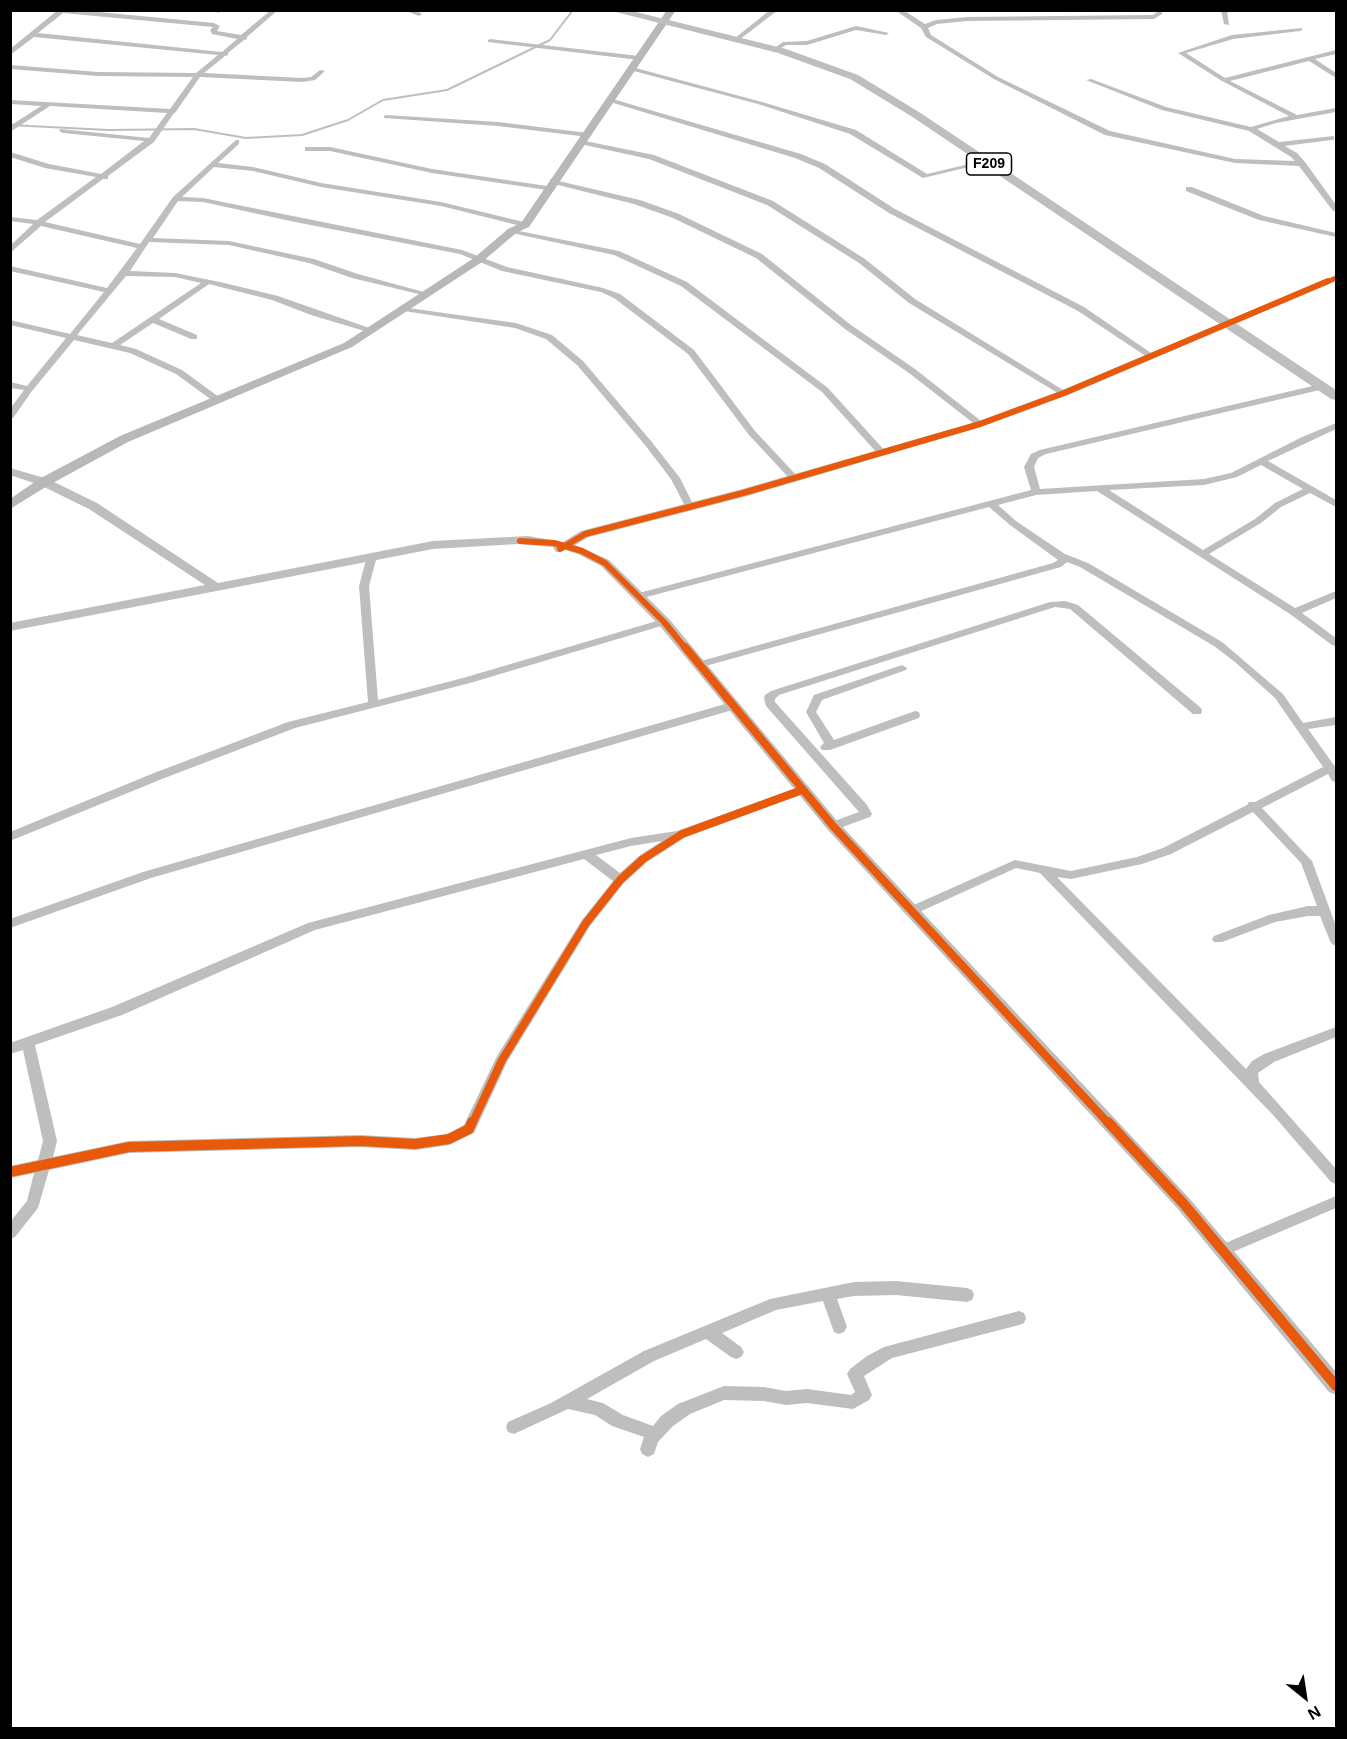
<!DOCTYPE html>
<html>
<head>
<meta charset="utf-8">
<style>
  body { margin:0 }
  #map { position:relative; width:1347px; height:1739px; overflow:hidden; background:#fff; font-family:Arial,sans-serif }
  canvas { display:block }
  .frame { position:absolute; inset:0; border:12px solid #000; pointer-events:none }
  .north { position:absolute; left:1275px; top:1667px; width:60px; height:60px; -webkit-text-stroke:4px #fff; paint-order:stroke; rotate:150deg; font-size:16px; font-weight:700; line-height:24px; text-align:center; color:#000 }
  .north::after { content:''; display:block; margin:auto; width:21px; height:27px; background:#000; clip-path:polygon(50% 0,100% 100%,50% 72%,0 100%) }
</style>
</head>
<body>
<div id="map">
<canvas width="1347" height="1739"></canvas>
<div class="frame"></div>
<div class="north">N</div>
</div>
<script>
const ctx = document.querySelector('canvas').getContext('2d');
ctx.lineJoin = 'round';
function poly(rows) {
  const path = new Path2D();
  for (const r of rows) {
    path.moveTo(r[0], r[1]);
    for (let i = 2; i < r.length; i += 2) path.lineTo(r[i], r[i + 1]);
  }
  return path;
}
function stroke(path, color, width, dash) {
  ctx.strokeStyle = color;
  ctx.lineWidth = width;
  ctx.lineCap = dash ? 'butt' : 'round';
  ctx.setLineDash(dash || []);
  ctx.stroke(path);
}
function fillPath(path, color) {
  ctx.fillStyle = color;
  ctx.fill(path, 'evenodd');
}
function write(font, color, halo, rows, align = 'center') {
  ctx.font = font + ' Arial,sans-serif';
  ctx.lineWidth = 4.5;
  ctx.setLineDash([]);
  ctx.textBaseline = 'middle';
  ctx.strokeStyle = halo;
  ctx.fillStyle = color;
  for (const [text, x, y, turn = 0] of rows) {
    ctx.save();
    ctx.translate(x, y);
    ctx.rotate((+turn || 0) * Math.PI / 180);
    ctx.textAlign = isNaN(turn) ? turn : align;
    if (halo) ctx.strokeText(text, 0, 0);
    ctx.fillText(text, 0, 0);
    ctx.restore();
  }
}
stroke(poly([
  [10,125,108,130,194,129,246,138,302,135,348,120,383,100,447,90,550,40,573,10]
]), '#bebebe', 2);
fillPath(poly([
  [58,10,78,10,214,23,220,26,217,31,241,35,271,10,278,10,247,37,247,39,244,40,228,53,228,55,225,56,204,73,302,78,311,77,320,70,325,71,315,80,302,82,200,77,177,110,176,112,174,113,154,142,108,176,108,179,103,179,45,222,140,244,173,197,236,140,239,140,239,144,218,163,253,167,321,183,441,202,528,223,529,225,525,227,441,206,321,187,253,171,214,167,182,197,203,198,462,250,507,267,603,288,620,294,694,350,755,431,798,477,793,480,790,479,749,435,688,354,614,298,601,292,502,271,460,254,295,222,203,202,178,201,153,238,229,241,314,259,358,274,431,294,427,296,352,278,309,263,229,245,149,242,130,271,175,273,220,282,278,296,375,330,368,332,311,315,272,300,209,284,159,319,197,335,197,339,191,339,153,323,120,345,136,349,182,370,219,397,219,401,213,401,176,374,130,353,74,340,32,391,13,418,10,419,10,409,24,390,10,388,10,382,27,386,66,338,10,325,10,320,70,334,104,292,10,271,10,266,107,288,137,248,41,226,10,253,10,246,33,224,10,221,10,217,37,220,96,177,45,168,10,157,10,152,49,164,101,174,144,141,63,133,59,131,60,129,149,138,167,113,50,106,10,132,10,126,41,106,10,104,10,100,170,109,193,77,98,76,10,69,10,65,98,72,196,73,218,55,34,37,10,55,10,49,58,10],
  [63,13,213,27,210,30,212,34,237,39,222,52,38,33,63,13],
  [126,276,175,277,201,283,112,343,77,335,126,276],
  [214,10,221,10,221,11,218,13,214,10],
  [404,10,415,10,422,14,419,16,404,10],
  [770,10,778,10,739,40,735,40,735,38,770,10],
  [895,10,903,10,925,24,936,20,967,17,1153,15,1157,12,1156,10,1162,10,1162,14,1154,19,967,21,937,24,928,28,931,35,998,77,1110,131,1235,159,1295,161,1291,157,1249,131,1162,110,1086,80,1091,79,1166,107,1251,127,1289,116,1222,81,1178,53,1232,35,1302,28,1302,30,1300,31,1233,39,1186,53,1225,78,1336,50,1336,54,1315,59,1336,73,1336,78,1309,61,1230,81,1297,115,1336,108,1336,112,1276,123,1257,129,1279,142,1334,136,1334,140,1331,140,1285,146,1297,153,1305,162,1336,205,1336,211,1333,211,1299,166,1235,163,1105,135,994,79,926,37,921,28,895,10],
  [1221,10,1227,10,1229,25,1224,24,1221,10],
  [856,26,889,33,886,35,856,30,807,45,786,45,778,50,773,49,783,42,807,41,856,26],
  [490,39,639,56,642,58,639,60,488,42,488,40,490,39],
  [632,67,762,102,856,130,927,174,986,160,990,162,923,178,850,134,758,104,630,70,629,69,632,67],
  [609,98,801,154,825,164,895,209,1084,307,1154,355,1147,357,1078,311,889,213,819,168,795,158,607,101,606,100,609,98],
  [386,115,498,122,588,133,592,135,588,137,498,126,384,118,384,116,386,115],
  [580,140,654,155,773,201,865,259,915,299,1068,393,1067,395,1061,395,909,303,859,263,767,205,649,159,580,144,580,140],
  [305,147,330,147,432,169,547,186,551,188,547,190,432,173,330,151,305,151,305,147],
  [550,179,640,200,679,214,762,254,851,325,915,369,985,424,980,427,977,426,909,373,845,329,756,258,673,218,634,204,550,183,550,179],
  [1186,187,1192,187,1264,216,1336,233,1336,237,1259,220,1186,191,1186,187],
  [509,229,619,251,687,282,828,388,886,452,881,455,878,454,822,392,681,286,614,255,512,233,508,231,509,229],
  [401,307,516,323,552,335,583,361,651,441,680,478,695,508,690,511,687,510,671,479,645,445,577,365,546,339,515,328,404,311,400,309,401,307],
  [1321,384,1325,387,1324,389,1046,454,1038,458,1034,467,1040,489,1204,479,1231,473,1302,437,1336,423,1336,429,1268,461,1336,500,1336,507,1310,493,1281,507,1261,523,1209,554,1295,608,1336,591,1336,598,1302,613,1336,638,1336,646,1332,645,1290,614,1097,491,1036,495,998,505,1016,521,1065,554,1088,563,1222,642,1283,694,1303,723,1336,717,1336,725,1308,729,1336,768,1336,782,1332,781,1328,774,1262,808,1312,861,1336,926,1336,946,1332,944,1330,941,1320,916,1308,916,1275,922,1222,942,1214,942,1212,939,1214,936,1269,915,1308,906,1317,906,1301,863,1253,812,1171,854,1142,864,1071,879,1057,877,1246,1069,1252,1061,1264,1054,1336,1027,1336,1037,1274,1062,1258,1073,1259,1082,1336,1169,1336,1184,1331,1182,1274,1116,1040,873,1016,868,915,914,911,916,907,914,905,911,907,908,1015,860,1071,871,1137,857,1163,848,1247,805,1249,802,1255,802,1323,767,1275,698,1235,662,1214,646,1080,567,1067,562,1061,567,702,667,694,667,693,665,694,663,1053,563,1058,560,1010,525,989,507,639,599,634,596,635,594,1031,490,1024,467,1031,454,1040,450,1321,384],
  [1261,465,1303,489,1275,503,1255,519,1203,550,1109,490,1204,485,1237,477,1261,465],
  [372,553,377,556,369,586,378,700,463,678,660,620,668,620,669,622,668,624,470,683,295,728,162,779,10,841,10,832,154,773,288,722,368,702,359,586,367,556,372,553],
  [1065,601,1078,605,1201,708,1202,711,1201,714,1193,714,1070,609,1055,607,779,695,775,699,775,702,867,805,872,814,870,817,837,829,829,829,827,826,829,823,859,812,766,706,764,698,765,695,771,691,1050,602,1065,601],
  [902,665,907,668,906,670,822,700,816,712,834,740,915,711,919,712,920,715,919,718,830,750,822,750,820,747,824,743,806,712,814,695,902,665],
  [732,702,736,703,737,706,736,709,151,878,10,928,10,919,143,872,732,702],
  [802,786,806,787,808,790,806,793,686,837,647,862,624,883,590,926,507,1062,474,1133,449,1145,415,1150,360,1147,129,1153,49,1170,38,1208,15,1237,10,1239,10,1222,27,1201,34,1173,10,1178,10,1166,38,1160,43,1141,23,1050,10,1054,10,1043,112,1007,308,923,631,838,677,831,802,786],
  [662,841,639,856,620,873,596,855,631,846,662,841],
  [584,859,613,881,582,920,497,1056,464,1125,447,1134,415,1138,360,1135,129,1141,53,1157,57,1141,35,1045,122,1015,315,930,584,859],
  [1336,1196,1336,1208,1221,1257,1216,1255,1214,1251,1216,1247,1336,1196],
  [896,1281,967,1288,972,1290,974,1295,972,1300,967,1302,896,1295,854,1296,837,1299,847,1327,844,1332,839,1334,834,1332,823,1301,776,1310,722,1333,741,1347,744,1352,741,1357,736,1359,731,1357,706,1339,654,1361,587,1399,603,1403,623,1415,653,1426,661,1416,678,1404,724,1386,764,1387,786,1391,807,1389,851,1395,855,1392,847,1374,850,1369,867,1356,884,1347,1019,1311,1024,1313,1026,1318,1024,1323,1019,1325,892,1358,864,1376,872,1395,869,1400,853,1409,807,1403,786,1405,764,1401,724,1400,690,1414,673,1426,658,1442,654,1454,648,1457,642,1454,640,1449,644,1437,612,1426,595,1415,568,1409,514,1434,508,1432,506,1427,508,1422,551,1403,644,1351,770,1299,854,1282,896,1281]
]), '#bebebe');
fillPath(poly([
  [1336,275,1336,281,1068,395,984,426,747,496,589,537,575,545,609,560,669,619,838,822,1189,1198,1336,1372,1336,1395,1329,1392,1177,1208,828,830,659,625,601,566,578,554,566,550,556,552,553,547,518,544,433,549,10,631,10,623,205,585,89,509,40,485,10,475,10,468,48,479,97,503,218,583,433,541,528,536,563,542,581,531,739,490,976,422,1060,391,1336,275]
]), '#bebebe');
fillPath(poly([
  [667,10,676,10,529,227,516,233,482,262,352,347,128,442,49,485,10,509,10,499,39,479,120,436,344,343,474,258,508,229,521,223,667,10]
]), '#b8b8b8');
fillPath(poly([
  [608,10,628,10,786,49,858,75,919,112,1336,390,1336,400,1331,399,911,116,850,79,778,53,608,10]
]), '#bebebe');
stroke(poly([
  [1325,283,1336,278]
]), '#e8590c', 4.5);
stroke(poly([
  [520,541,554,543,582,551,605,563,664,622,686,649],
  [560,549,585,534,743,493,980,424,1064,393,1328,281]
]), '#e8590c', 6);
stroke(poly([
  [685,647,833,826,1109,1124],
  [472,1124,502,1060,586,923,620,880,643,859,682,834,802,790]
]), '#e8590c', 8);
stroke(poly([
  [1108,1122,1183,1203,1336,1386],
  [10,1172,129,1147,360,1141,415,1144,449,1139,469,1129,472,1122]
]), '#e8590c', 10);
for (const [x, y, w] of [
  [989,164,45]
]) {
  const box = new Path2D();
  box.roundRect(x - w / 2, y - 11, w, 22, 4.5);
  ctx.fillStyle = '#fff';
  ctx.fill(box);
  stroke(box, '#000', 1.5);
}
write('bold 14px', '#000', null, [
  ["F209",989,164]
]);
</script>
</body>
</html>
